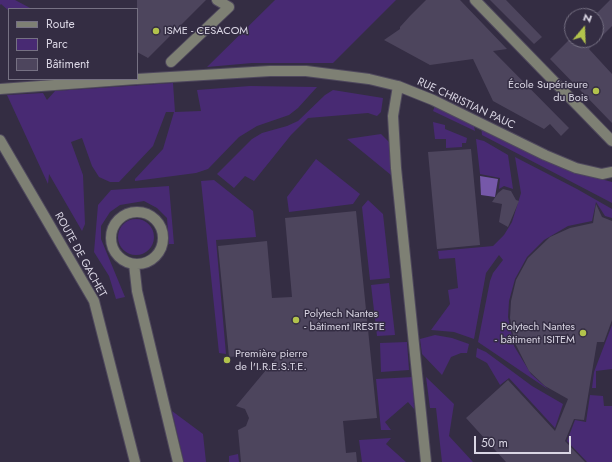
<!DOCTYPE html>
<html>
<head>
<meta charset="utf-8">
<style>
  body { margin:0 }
  #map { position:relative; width:612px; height:462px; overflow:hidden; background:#342d43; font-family:Jost,sans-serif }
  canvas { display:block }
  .legend { position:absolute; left:8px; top:8px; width:130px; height:72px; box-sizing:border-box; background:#342d43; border:1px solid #767183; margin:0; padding:5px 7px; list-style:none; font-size:12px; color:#dad6e4 }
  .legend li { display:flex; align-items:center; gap:8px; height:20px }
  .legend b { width:20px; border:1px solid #767183 }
  .north { position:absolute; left:564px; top:8px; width:40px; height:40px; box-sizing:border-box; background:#342d43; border:1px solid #767183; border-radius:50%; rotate:19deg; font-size:11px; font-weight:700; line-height:16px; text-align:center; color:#dad6e4 }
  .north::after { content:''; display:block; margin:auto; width:14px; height:18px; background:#b2c34c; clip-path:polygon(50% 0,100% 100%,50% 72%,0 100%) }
  .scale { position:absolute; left:474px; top:436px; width:97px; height:18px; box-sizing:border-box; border:2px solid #dad6e4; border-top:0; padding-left:5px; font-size:12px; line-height:14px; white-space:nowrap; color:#dad6e4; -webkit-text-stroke:3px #342d43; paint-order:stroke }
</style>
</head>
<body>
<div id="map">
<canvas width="612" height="462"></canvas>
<ul class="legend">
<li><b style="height:5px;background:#7e8074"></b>Route</li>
<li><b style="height:11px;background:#482a73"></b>Parc</li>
<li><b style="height:11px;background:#4d455d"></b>Bâtiment</li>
</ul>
<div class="north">N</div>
<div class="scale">50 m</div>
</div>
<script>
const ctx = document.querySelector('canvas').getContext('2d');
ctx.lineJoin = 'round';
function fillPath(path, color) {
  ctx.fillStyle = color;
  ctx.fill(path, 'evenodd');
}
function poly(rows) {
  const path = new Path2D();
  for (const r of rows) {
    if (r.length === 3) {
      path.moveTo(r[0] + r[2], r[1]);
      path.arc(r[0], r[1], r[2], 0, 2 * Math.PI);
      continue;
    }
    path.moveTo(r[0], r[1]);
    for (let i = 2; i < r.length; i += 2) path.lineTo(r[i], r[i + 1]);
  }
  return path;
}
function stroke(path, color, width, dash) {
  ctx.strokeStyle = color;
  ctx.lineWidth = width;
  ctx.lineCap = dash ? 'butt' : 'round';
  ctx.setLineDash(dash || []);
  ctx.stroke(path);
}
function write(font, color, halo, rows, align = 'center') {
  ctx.font = font + ' Jost,sans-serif';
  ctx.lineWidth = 3;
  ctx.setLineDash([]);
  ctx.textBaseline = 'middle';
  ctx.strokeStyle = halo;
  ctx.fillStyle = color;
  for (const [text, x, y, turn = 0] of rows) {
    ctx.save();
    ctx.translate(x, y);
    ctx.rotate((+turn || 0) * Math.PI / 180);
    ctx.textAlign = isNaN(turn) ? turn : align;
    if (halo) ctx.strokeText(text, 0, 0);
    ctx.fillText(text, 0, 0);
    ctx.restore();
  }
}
fillPath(poly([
  [0,0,15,0,32,9,9,9,9,11,1,4,0,5],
  [275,0,396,0,333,63,252,63,207,67],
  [173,83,175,112,201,111,197,90,250,86,317,87,298,108,289,115,257,126,239,137,208,169,196,173,135,181,135,179,163,149,174,112,166,112,153,146,119,182,110,182,99,177,92,166,82,138,71,142,83,175,85,224,82,231,49,174,48,184,7,95,43,93,47,100,55,91],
  [333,90,383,98,381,112,377,116,368,113,308,118,291,135,254,181,245,176,234,188,217,174,252,139,262,133,287,126,298,121,325,95],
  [436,103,473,121,475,131,433,111],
  [433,122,445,125,445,129,467,138,466,143,462,143,462,147,446,148,446,139,435,139],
  [481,125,575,172,612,182,612,203,482,135],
  [381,134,389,142,391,175,347,139],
  [476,139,484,141,508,155,513,189,504,186,499,189,500,178,480,174],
  [515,157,577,189,612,209,612,218,605,216,596,202,592,221,568,226,544,240,527,257,515,279,509,301,508,317,514,346,531,374,549,390,478,342,490,281,493,273,503,260,499,255,486,273,474,339,454,332,431,330,450,304,448,290,458,288,455,258,439,259,438,251,493,246,504,235,512,222,521,193],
  [316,159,360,194,353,204,289,212,287,197],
  [214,180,253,211,256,237,216,240,226,354,219,353,201,181],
  [169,186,174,244,169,244,167,218,157,208,144,201,120,205,110,212,101,226,101,239,125,297,116,299,109,276,94,252,98,205,111,190],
  [368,200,383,214,390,278,370,280,362,207],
  [136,237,18],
  [389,283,395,335,377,336,371,285],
  [612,325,612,369,596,371,596,388,592,388,594,372],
  [435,335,452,338,469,344,467,353,461,353,451,357,442,375,422,354,420,339],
  [407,342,409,370,381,372,380,343],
  [477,348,486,352,532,386,563,404,555,428,509,378,500,385,487,363,476,357],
  [413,377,414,409,408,402,385,422,391,430,381,430,376,379],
  [426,377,454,404,449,436,473,462,442,462,436,408,430,408],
  [590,395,603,396,604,406,612,406,612,462,587,462,567,441,575,420,586,422],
  [172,411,203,434,206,462,184,462],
  [391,438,386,444,406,462,362,462,359,440],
  [238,454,239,462,229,462,229,456]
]), '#482a73');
fillPath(poly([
  [480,176,498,179,495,197,481,195]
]), '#7658a9');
fillPath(poly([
  [137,0,206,0,148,58,137,52],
  [426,0,460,0,507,49,493,51,569,128,561,136,550,124,544,129,493,101,473,59,430,65,384,40,400,29,400,27,410,16],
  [490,0,506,0,542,37,534,44],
  [610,0,612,0,612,26,589,49,612,74,612,123,550,59,569,40,596,40,596,14],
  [471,149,480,245,437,249,428,152],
  [503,189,511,191,516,200,519,201,508,227,499,222,502,204,492,202,498,193],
  [596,204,602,217,612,221,612,320,604,342,597,342,584,420,574,419,565,441,585,462,506,462,466,418,508,380,555,431,568,399,545,386,529,371,514,341,510,318,511,301,516,280,528,258,550,237,570,228,593,223],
  [356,211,377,418,343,421,346,453,356,452,357,462,241,462,238,430,246,426,249,418,245,409,236,406,281,352,229,357,218,246,267,241,272,298,292,297,285,218]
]), '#4d455d');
const minor = poly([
  [475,0,612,141],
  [171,62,229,7,217,0],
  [137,79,270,71,306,71,369,79,398,86,433,100,545,155,576,168,602,174,612,172],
  [398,86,393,116,396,168,426,462],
  [0,89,136,79],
  [0,140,94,301,135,462],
  [137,238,26],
  [134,264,137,291,178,462]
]);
stroke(minor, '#4f485d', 12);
stroke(minor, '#7e8074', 10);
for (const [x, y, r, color] of [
  [156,31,4,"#b2c34c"],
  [596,91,4,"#b2c34c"],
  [296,320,4,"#b2c34c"],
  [583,333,4,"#b2c34c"],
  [227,360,4,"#b2c34c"]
]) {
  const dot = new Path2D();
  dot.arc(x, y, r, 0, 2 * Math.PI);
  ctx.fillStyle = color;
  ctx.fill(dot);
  stroke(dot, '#342d43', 1.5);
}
write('11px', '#dad6e4', '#342d43', [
  ["ISME - CESACOM",164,31],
  ["École Supérieure",588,85,"right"],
  ["du Bois",588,98,"right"],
  ["Polytech Nantes",304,314],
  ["- bâtiment IRESTE",304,327],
  ["Polytech Nantes",575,327,"right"],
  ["- bâtiment ISITEM",575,340,"right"],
  ["Première pierre",235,354],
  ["de l'I.R.E.S.T.E.",235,367]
], 'left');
write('11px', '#dad6e4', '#342d43', [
  ["RUE CHRISTIAN PAUC",466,104,25],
  ["ROUTE DE GACHET",80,255,61]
]);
</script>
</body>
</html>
